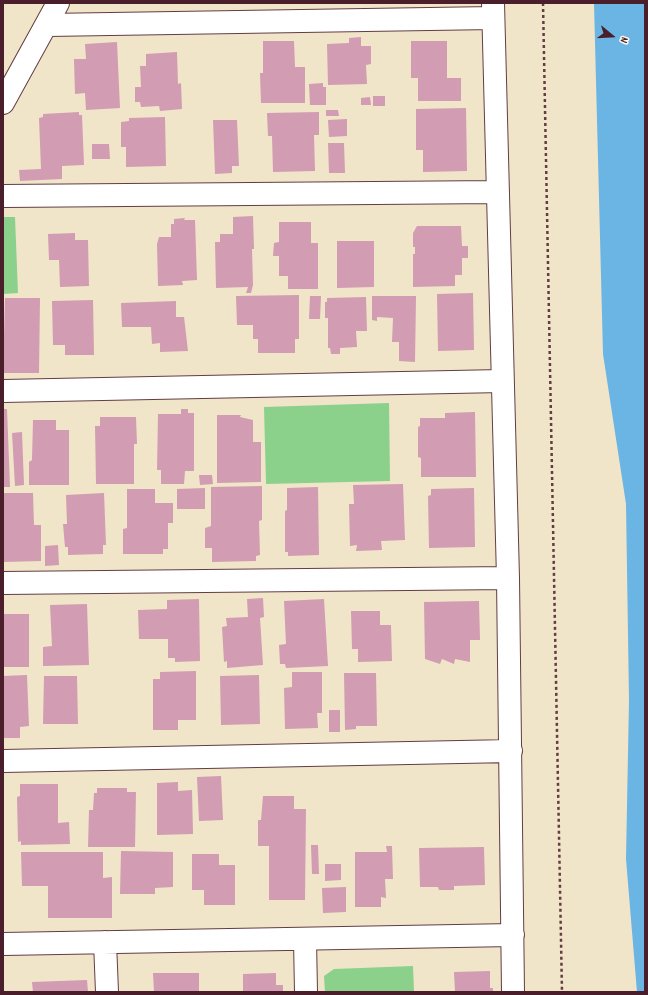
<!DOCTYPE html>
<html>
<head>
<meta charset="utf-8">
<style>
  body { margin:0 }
  #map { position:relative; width:648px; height:995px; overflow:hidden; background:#f0e5c8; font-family:Dekko,sans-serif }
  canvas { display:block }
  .frame { position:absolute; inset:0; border:4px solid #4a1f2b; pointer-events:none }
  .north { position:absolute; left:592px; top:16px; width:40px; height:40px; -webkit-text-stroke:3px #fbf7ec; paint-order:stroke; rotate:108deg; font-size:11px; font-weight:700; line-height:16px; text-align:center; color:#4a1f2b }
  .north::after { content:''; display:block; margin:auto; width:14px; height:18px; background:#4a1f2b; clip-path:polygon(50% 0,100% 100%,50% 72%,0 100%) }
</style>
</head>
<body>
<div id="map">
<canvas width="648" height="995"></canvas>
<div class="frame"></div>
<div class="north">N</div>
</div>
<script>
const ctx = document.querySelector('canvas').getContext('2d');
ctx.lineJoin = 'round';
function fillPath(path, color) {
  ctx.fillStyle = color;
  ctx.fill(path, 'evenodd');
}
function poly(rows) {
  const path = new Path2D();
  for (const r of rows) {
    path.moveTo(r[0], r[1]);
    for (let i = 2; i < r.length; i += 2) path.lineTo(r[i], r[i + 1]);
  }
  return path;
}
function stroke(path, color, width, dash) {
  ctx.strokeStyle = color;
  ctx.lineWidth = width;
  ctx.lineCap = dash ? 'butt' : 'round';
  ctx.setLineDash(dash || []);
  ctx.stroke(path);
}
fillPath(poly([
  [3,217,15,217,18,293,3,294],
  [389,403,390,481,266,484,264,407],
  [413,966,414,992,325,992,324,976,334,969]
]), '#8bd18c');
fillPath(poly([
  [594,3,645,3,645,992,637,992,626,859,629,700,626,504,603,354]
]), '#6ab5e3');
fillPath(poly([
  [361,37,361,46,371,46,371,64,366,65,367,84,328,85,327,44,349,43,349,38],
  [263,41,294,41,295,67,305,67,305,103,261,103,260,73,263,73],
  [411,41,447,41,447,78,461,78,461,101,418,101,418,78,411,78],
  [117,42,120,108,86,110,85,93,75,94,74,59,86,59,85,44],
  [177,52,178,84,181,83,182,109,160,111,159,106,141,107,140,102,135,102,135,87,141,87,140,66,146,66,146,54],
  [323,83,323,87,326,87,326,105,310,105,309,84],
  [373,96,385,96,385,106,373,106],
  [370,97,371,105,361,105,361,98],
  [466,108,467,171,423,172,423,150,416,150,416,109],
  [326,110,338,110,339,116,326,116],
  [79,112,79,115,82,115,84,165,62,166,62,179,20,181,19,170,41,169,39,118,43,117,43,114],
  [319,112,319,135,314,135,315,171,273,172,272,136,268,136,267,113],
  [165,117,166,166,126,167,126,147,121,147,121,122,129,121,129,118],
  [347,119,347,136,329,137,328,120],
  [213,120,237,120,239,166,232,166,232,173,215,174],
  [328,143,344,143,345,173,329,173],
  [92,144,109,144,110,159,92,159],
  [253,216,254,249,252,249,253,285,251,293,246,293,248,287,216,288,215,242,220,242,220,234,233,234,233,217],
  [185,218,184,220,195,220,197,280,182,281,183,285,158,286,157,244,159,237,171,237,171,224,174,224,174,219],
  [279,222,311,222,311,243,318,243,318,289,288,289,288,276,279,276,279,256,273,256,274,243,279,242],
  [417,226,461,226,462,246,468,246,468,258,462,258,462,275,455,275,455,286,413,287,413,254,415,254,415,247,413,247,413,233],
  [75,233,75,240,88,240,89,286,60,287,59,260,49,260,48,234],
  [337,241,374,241,374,287,337,288],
  [473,293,474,350,438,351,437,294],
  [299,295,299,339,295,339,295,353,258,353,258,339,253,339,253,325,237,325,236,296],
  [310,296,321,296,320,319,309,319],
  [372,296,416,296,415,362,399,361,399,342,392,342,393,318,377,317,377,321,372,320],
  [366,297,367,331,356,331,357,347,340,348,340,354,331,354,330,348,328,348,328,318,325,318,325,302,327,302,327,298],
  [5,298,40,298,39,373,3,373],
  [93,300,94,355,65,355,65,345,53,345,52,301],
  [176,301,176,317,184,317,188,351,160,352,160,343,152,344,151,327,122,327,121,303],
  [3,409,7,409,10,487,3,487],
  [181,409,188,409,188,413,194,413,194,471,185,471,184,484,161,484,161,470,157,470,158,414,181,414],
  [475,412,476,477,421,477,421,458,418,457,418,427,420,426,420,418,445,418,445,413],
  [217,415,241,415,240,417,253,420,253,442,261,442,261,482,217,483],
  [100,417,136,417,137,444,134,444,134,484,96,484,95,426,100,426],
  [33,420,56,420,56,430,69,430,69,485,29,485,29,462,32,460],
  [22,432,24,485,15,486,12,433],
  [199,475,212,475,213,484,200,485],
  [403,484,405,540,381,541,382,550,356,551,357,545,350,546,349,504,354,504,353,485],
  [262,486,262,520,259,521,260,555,256,556,256,561,212,562,212,548,205,548,205,528,211,526,211,487],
  [318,487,319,555,288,556,288,552,285,552,285,511,287,510,287,488],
  [205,488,205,509,177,509,177,489],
  [474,488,475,547,429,548,428,496,431,495,431,489],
  [127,489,155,489,155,503,173,503,173,523,168,523,168,549,163,549,163,554,123,554,123,529,127,528],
  [3,493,33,493,34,525,41,525,41,561,3,562],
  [104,493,106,545,103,545,103,554,68,555,68,547,65,547,63,524,67,524,66,495],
  [58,545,59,565,45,566,45,546],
  [263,598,264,617,260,618,263,665,227,668,227,661,224,662,222,627,227,626,226,618,248,617,247,599],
  [199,599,200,661,175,662,175,658,168,658,168,639,139,639,138,610,167,609,167,600],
  [324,599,328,666,286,668,285,664,280,664,279,645,286,644,284,601],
  [479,601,480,640,470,640,470,662,455,659,454,664,442,659,440,664,425,659,424,602],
  [87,604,89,665,43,666,43,647,52,646,50,605],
  [351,611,380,611,380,625,391,625,392,661,358,662,358,649,352,649],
  [3,614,29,614,29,667,3,667],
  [196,671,196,720,178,720,178,730,153,730,153,679,160,679,160,672],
  [292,672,322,672,322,713,317,713,318,728,285,729,284,688,292,687],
  [344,673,376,673,377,726,356,726,356,729,345,730],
  [27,675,29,726,20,727,20,738,3,738,3,676],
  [259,675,260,724,221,725,220,676],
  [44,676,77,676,78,724,43,724],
  [329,710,340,710,340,732,329,732],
  [221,776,223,820,199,821,197,777],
  [178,782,178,791,192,790,193,834,157,835,157,783],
  [20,784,58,784,58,823,69,822,70,844,21,845,21,841,18,842,17,797,20,796],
  [97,788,127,788,127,792,136,792,135,847,88,847,89,810,93,810,94,793,97,793],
  [263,796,294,796,294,809,306,809,305,900,269,900,269,846,258,846,258,820,261,820],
  [311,845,318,845,319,874,312,874],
  [386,846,392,846,393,879,385,879,386,898,381,897,381,907,355,907,355,852,387,852],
  [484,847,485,885,454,886,454,890,439,890,438,887,420,887,419,848],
  [121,851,173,852,173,887,155,888,155,894,120,894],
  [21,852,103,852,103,878,112,877,112,918,48,918,48,886,22,886],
  [192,854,219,854,219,865,235,865,235,905,204,905,204,890,192,890],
  [325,864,341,864,341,880,325,881],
  [346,887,346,912,323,913,322,888],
  [490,971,490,988,493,988,493,992,455,992,454,972],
  [153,973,199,973,199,992,154,992],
  [276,973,276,985,283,985,283,992,243,992,243,974],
  [87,980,88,992,33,992,32,982]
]), '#d29cb2');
const minor = poly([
  [493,3,508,578,513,992],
  [47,25,493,18],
  [3,103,58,3],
  [3,196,498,192],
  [3,391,502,381],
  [3,583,508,578],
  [3,761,511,751],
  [305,940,306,992],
  [105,942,107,992],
  [3,944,513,935]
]);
stroke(minor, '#633d43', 24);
stroke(poly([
  [543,3,562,992]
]), '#633d43', 2.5, [3, 3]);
stroke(minor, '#fff', 22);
</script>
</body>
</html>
